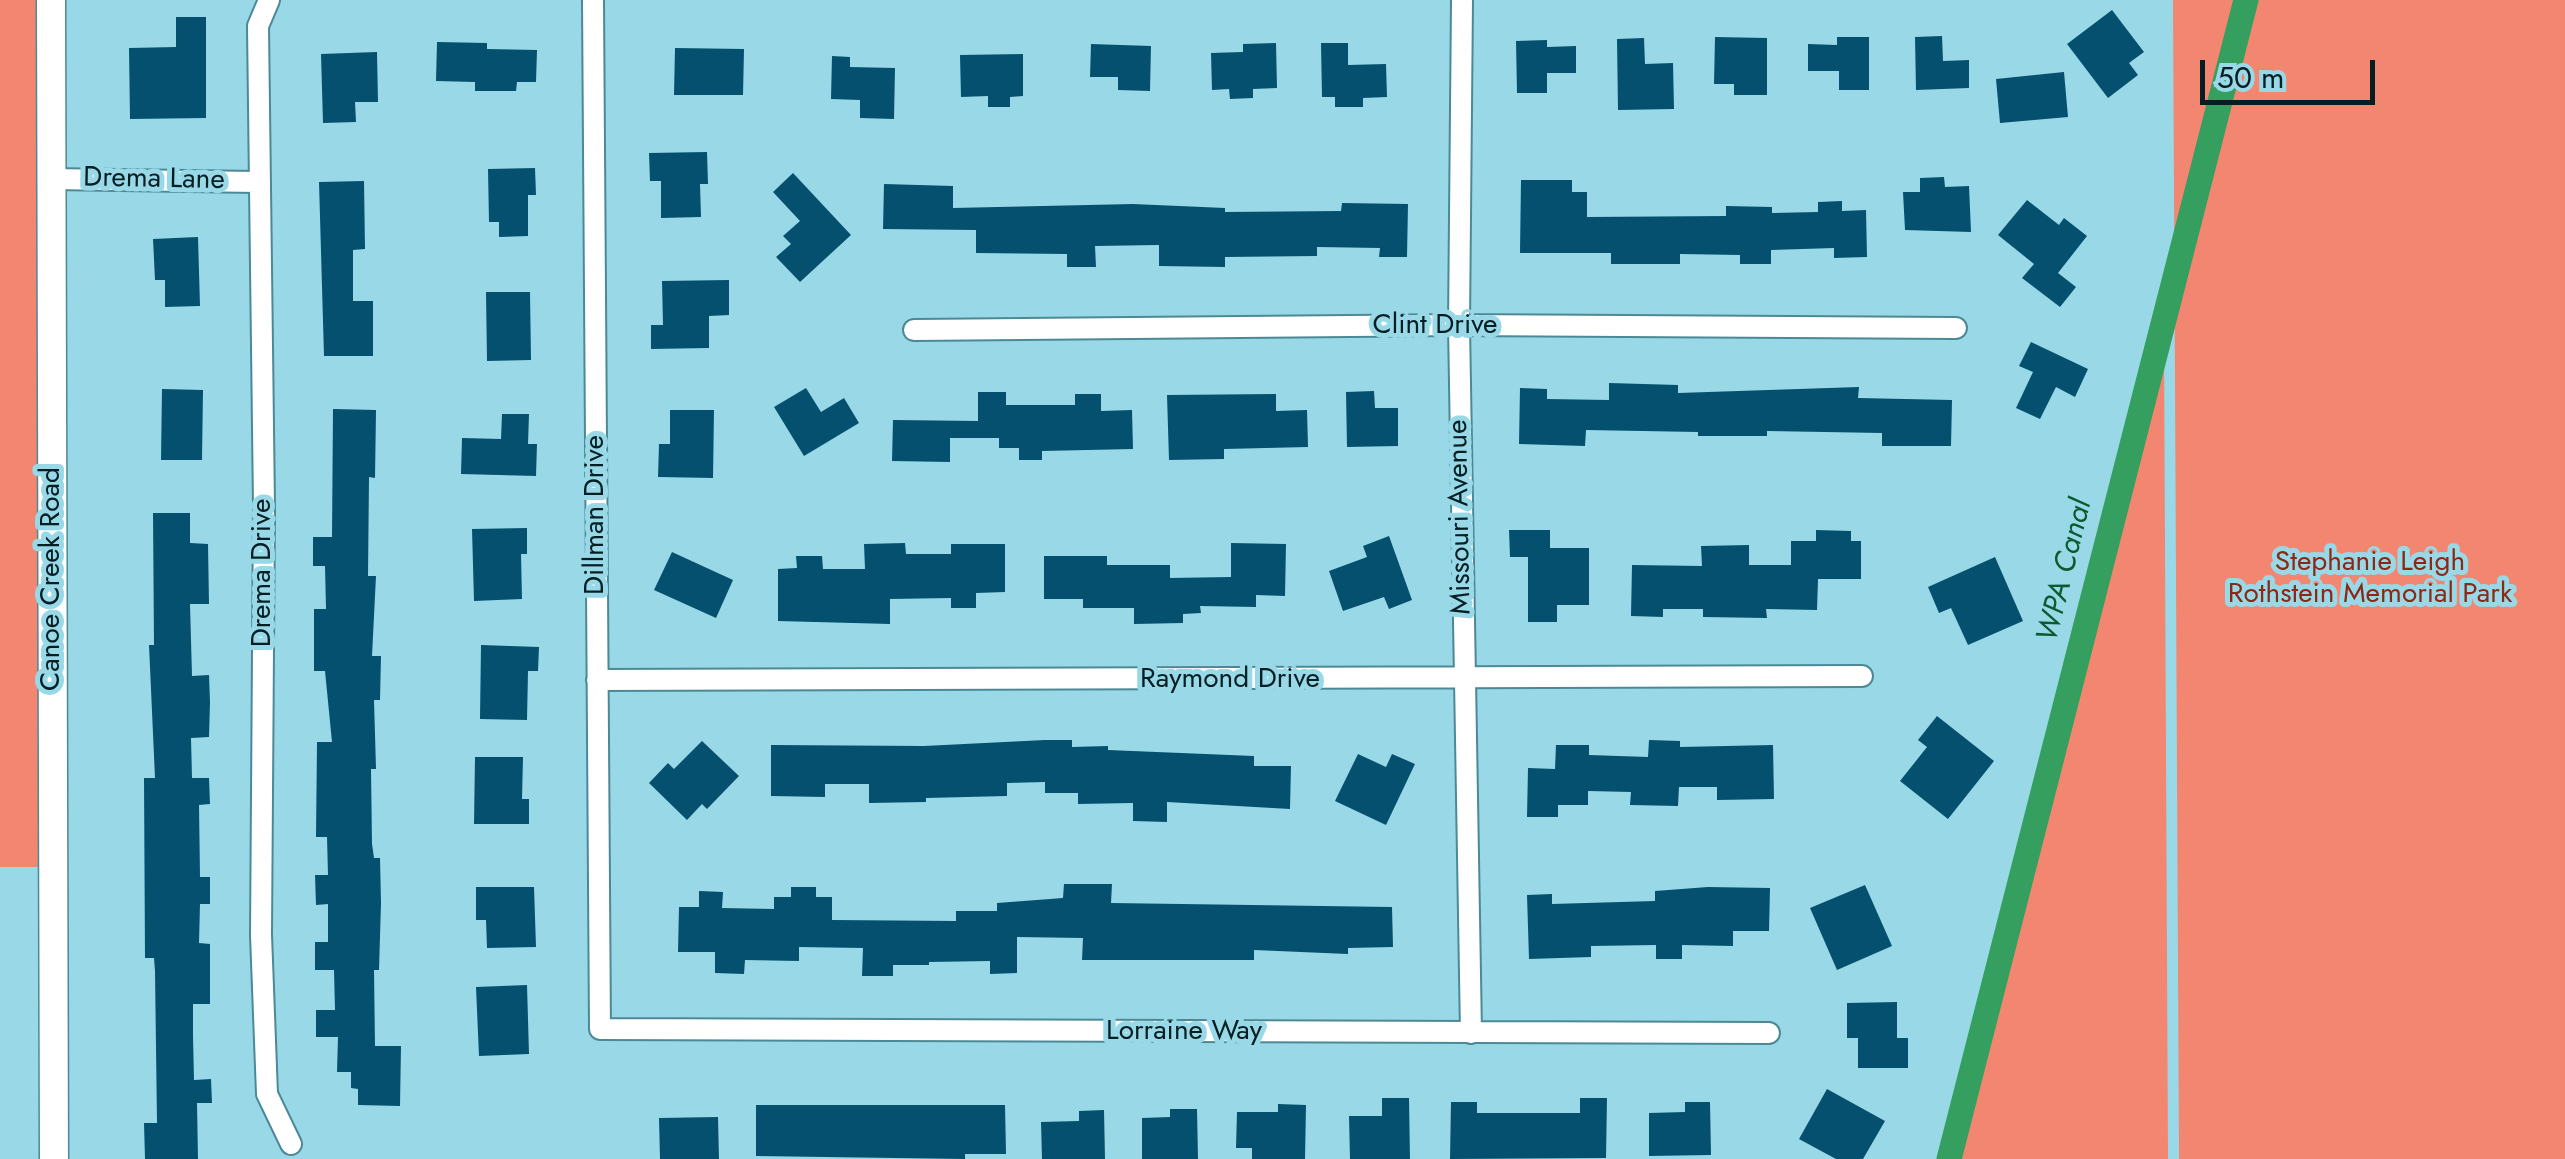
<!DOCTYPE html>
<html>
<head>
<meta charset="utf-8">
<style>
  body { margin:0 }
  #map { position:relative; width:2565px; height:1159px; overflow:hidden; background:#99d9e7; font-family:Jost,sans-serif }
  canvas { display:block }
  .scale { position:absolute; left:2200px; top:60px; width:175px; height:45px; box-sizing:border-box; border:5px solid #041f24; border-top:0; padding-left:12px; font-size:30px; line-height:35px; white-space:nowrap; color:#041f24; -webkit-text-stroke:8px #99d9e7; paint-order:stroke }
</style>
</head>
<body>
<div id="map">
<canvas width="2565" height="1159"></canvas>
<div class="scale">50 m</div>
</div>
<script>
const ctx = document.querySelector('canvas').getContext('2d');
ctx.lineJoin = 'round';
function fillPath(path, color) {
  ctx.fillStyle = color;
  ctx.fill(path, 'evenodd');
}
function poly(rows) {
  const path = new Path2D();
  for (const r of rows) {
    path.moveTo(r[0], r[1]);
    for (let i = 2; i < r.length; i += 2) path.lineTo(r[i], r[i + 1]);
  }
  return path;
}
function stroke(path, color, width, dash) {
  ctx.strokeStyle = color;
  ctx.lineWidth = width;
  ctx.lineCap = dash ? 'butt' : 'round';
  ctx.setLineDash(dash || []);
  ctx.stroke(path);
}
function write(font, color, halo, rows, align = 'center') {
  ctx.font = font + ' Jost,sans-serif';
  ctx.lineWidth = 10;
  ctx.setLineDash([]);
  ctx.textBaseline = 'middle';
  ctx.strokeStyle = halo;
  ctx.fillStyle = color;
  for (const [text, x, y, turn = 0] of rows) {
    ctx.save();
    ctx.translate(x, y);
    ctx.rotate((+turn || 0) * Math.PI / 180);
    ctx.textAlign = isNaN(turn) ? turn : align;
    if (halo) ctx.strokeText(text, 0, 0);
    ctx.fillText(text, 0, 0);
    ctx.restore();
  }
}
fillPath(poly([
  [0,0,39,0,41,867,0,867],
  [2173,0,2565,0,2565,1159,2179,1159],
  [2164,344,2168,1159,1953,1159,2008,948]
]), '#f28670');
stroke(poly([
  [1949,1159,2246,0]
]), '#349f5e', 25);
fillPath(poly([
  [2112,10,2144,52,2129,63,2138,75,2108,98,2067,44],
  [176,17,206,17,206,118,130,119,129,48,176,47],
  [1942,36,1943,61,1969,60,1969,88,1916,90,1915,37],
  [1715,37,1767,38,1767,95,1734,95,1734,84,1714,84],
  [1837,37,1869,37,1869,90,1839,90,1839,71,1808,71,1808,44,1837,45],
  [1644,38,1645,64,1673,63,1674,109,1618,110,1617,39],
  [1547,40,1547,47,1576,46,1576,73,1547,73,1547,93,1517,93,1516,41],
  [437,42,487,43,487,49,537,50,536,82,517,82,516,91,475,91,475,82,436,81],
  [1276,43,1277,88,1253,89,1253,98,1230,99,1229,89,1212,90,1211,53,1243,52,1243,44],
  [1321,43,1348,43,1348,65,1386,64,1387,97,1363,98,1363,107,1335,107,1335,97,1322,97],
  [1091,44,1151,46,1150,91,1118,90,1118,77,1090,77],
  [675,48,744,49,743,95,674,95],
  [377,52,378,102,355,102,356,122,323,123,321,54],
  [1023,54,1023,96,1010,97,1010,107,988,107,988,96,961,97,960,55],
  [832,56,850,57,850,67,895,68,894,119,860,118,860,100,831,99],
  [2064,72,2068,117,2000,123,1996,79],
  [707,152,708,184,700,184,701,217,661,218,661,181,650,181,649,153],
  [535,168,536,195,528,195,528,236,499,237,499,222,489,222,488,169],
  [793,173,851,235,800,282,776,257,791,244,783,236,800,221,773,192],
  [1944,177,1945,187,1969,186,1971,232,1905,230,1903,192,1920,192,1920,178],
  [1521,180,1572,180,1572,192,1587,192,1587,217,1726,216,1726,206,1772,207,1772,213,1818,212,1818,202,1842,201,1842,211,1866,210,1867,257,1834,258,1834,248,1771,250,1771,264,1740,264,1740,255,1680,254,1680,264,1611,264,1611,253,1520,253],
  [364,181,365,249,353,250,353,301,373,301,373,356,324,356,319,182],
  [884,184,953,186,953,208,1133,204,1225,208,1225,212,1341,211,1342,203,1408,204,1407,257,1379,257,1380,248,1317,247,1317,256,1225,257,1225,267,1159,266,1159,245,1095,246,1096,267,1067,267,1067,254,976,253,976,230,883,229],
  [2027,200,2059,225,2064,218,2087,236,2058,273,2076,287,2060,307,2022,278,2034,264,1998,235],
  [198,237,200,306,165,307,165,280,155,280,153,239],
  [729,280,729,315,709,316,709,348,651,349,651,325,663,325,662,281],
  [486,292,530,292,531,360,487,361],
  [2031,342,2088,369,2075,397,2056,387,2040,419,2016,408,2033,372,2019,366],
  [1609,383,1678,385,1678,393,1859,387,1858,398,1952,400,1951,446,1882,446,1882,433,1767,431,1767,436,1698,436,1698,432,1586,430,1585,446,1519,444,1520,388,1547,389,1547,399,1609,400],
  [806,388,821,412,844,398,859,423,804,456,774,407],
  [162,389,203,390,202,460,161,460],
  [1374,391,1375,408,1398,408,1398,446,1347,447,1346,392],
  [978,392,1006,392,1006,405,1075,405,1075,394,1101,394,1101,411,1132,410,1133,449,1042,451,1042,460,1019,460,1019,448,999,448,999,438,950,438,950,462,892,461,893,420,978,421],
  [1276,394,1276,411,1307,410,1308,447,1224,449,1224,459,1169,460,1167,395],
  [333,409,376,410,375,478,369,477,368,576,376,576,372,656,381,656,380,700,374,700,376,769,371,769,372,844,374,858,380,858,381,903,379,970,374,970,375,1046,401,1046,400,1106,358,1105,358,1089,351,1088,351,1072,337,1072,338,1037,316,1037,316,1010,335,1010,334,970,315,970,315,942,328,942,328,904,316,905,315,875,328,875,327,837,316,837,317,742,332,742,325,671,314,671,314,609,326,609,325,566,313,566,313,537,332,537],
  [670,410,714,410,713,478,658,477,659,444,670,444],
  [502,414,529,414,528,444,537,444,536,476,461,474,462,438,501,439],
  [153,513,190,513,190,543,208,544,209,604,190,604,192,676,209,675,210,702,209,737,191,738,192,778,209,778,210,804,199,805,200,877,210,877,210,904,200,904,199,943,210,944,210,1004,193,1004,193,1036,194,1080,211,1079,212,1103,197,1103,198,1159,145,1159,144,1123,157,1123,155,971,154,958,145,958,144,778,155,778,149,645,154,645],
  [527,528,527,554,521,554,522,599,474,601,472,529],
  [1509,530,1550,530,1550,548,1589,548,1589,605,1557,605,1557,622,1528,622,1528,557,1510,557],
  [1816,530,1851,531,1851,541,1861,541,1861,579,1818,579,1817,610,1766,609,1767,618,1703,617,1703,609,1663,609,1663,617,1631,616,1632,565,1702,566,1701,546,1749,545,1749,565,1791,565,1791,541,1816,541],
  [1389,536,1412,600,1389,609,1384,597,1343,611,1329,571,1367,557,1363,546],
  [905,543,906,554,951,554,951,544,1005,544,1005,592,976,593,976,608,951,608,951,598,890,599,890,624,778,621,778,569,797,568,796,556,822,556,823,569,865,569,864,544],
  [1231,543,1286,544,1285,596,1256,595,1256,607,1200,606,1201,613,1183,614,1183,623,1134,624,1134,608,1083,608,1083,599,1044,599,1044,556,1107,556,1107,565,1170,565,1170,578,1231,577],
  [672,552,733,580,716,618,654,590],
  [1995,557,2023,621,1968,645,1951,608,1939,613,1928,587],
  [481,645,539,647,538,671,528,671,527,720,480,719],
  [1937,716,1994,761,1948,819,1900,781,1927,747,1918,740],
  [1045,740,1072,740,1072,747,1108,746,1108,750,1254,756,1254,766,1291,766,1290,809,1167,802,1167,822,1133,821,1133,803,1078,804,1078,793,1045,793,1045,782,1007,783,1007,796,926,798,926,802,869,803,869,784,825,784,825,797,771,796,771,745,924,746],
  [1649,740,1680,741,1680,747,1773,745,1774,799,1717,800,1717,787,1679,787,1678,806,1630,805,1631,792,1588,791,1588,805,1558,805,1558,817,1527,817,1528,768,1555,769,1556,745,1589,745,1589,755,1648,757],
  [702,741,739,776,707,809,702,804,687,820,649,783,668,763,674,769],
  [1358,754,1386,767,1392,754,1415,764,1386,825,1335,801],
  [475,757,523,757,522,799,529,799,529,824,474,824],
  [1064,884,1112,884,1111,903,1392,907,1393,947,1348,948,1348,954,1254,950,1254,960,1082,960,1083,938,1017,937,1017,973,990,974,990,961,929,962,929,965,893,965,893,976,862,976,863,948,799,947,799,961,745,960,744,974,715,973,715,952,678,952,679,907,699,907,699,891,723,892,722,908,774,909,774,897,791,897,791,887,816,887,816,897,832,897,832,920,956,921,956,911,997,911,997,903,1063,898],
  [1865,885,1892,946,1837,970,1810,908],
  [476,887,534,887,536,947,487,948,486,920,476,920],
  [1708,887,1770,888,1769,931,1733,931,1733,946,1682,945,1682,959,1656,959,1656,945,1591,946,1591,957,1529,959,1527,895,1552,894,1552,904,1655,901,1655,891],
  [527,985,529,1054,479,1056,476,987],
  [1897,1002,1897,1038,1908,1038,1908,1068,1858,1068,1858,1038,1847,1038,1847,1003],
  [1827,1089,1885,1121,1863,1159,1836,1159,1799,1139],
  [1382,1098,1409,1098,1410,1159,1350,1159,1349,1116,1382,1116],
  [1580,1098,1607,1098,1606,1158,1450,1159,1451,1102,1477,1102,1477,1113,1580,1113],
  [1685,1102,1710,1102,1711,1155,1649,1156,1649,1113,1685,1112],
  [1278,1104,1306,1105,1305,1159,1252,1159,1252,1148,1236,1148,1237,1112,1278,1112],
  [756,1105,1005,1105,1006,1154,965,1154,965,1159,756,1156],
  [1170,1109,1197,1109,1198,1159,1142,1159,1142,1118,1170,1117],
  [1104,1110,1105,1159,1042,1159,1041,1122,1079,1121,1079,1111],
  [718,1117,719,1159,660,1159,659,1118]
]), '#04506e');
const street = poly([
  [269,0,258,26,264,507,261,935,267,1094,291,1144],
  [593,0,600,1029,1769,1033],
  [1462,0,1459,325,1471,1033],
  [50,179,257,182],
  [914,330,1459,325,1956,328],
  [597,680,1862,676]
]);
const secondary = poly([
  [51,0,54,1159]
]);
stroke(street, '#4b8996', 24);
stroke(secondary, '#4b8996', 31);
stroke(street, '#fff', 20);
stroke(secondary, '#fff', 28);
write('28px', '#041f24', '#99d9e7', [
  ["Drema Lane",154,180,1],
  ["Clint Drive",1435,326],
  ["Dillman Drive",596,515,-90],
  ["Missouri Avenue",1461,517,-91],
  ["Drema Drive",263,573,-90],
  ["Canoe Creek Road",52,579,-90],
  ["Raymond Drive",1230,680],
  ["Lorraine Way",1184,1032]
]);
write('28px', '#892916', '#99d9e7', [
  ["Stephanie Leigh",2370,563],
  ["Rothstein Memorial Park",2370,595]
]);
write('italic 30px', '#0d5a30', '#99d9e7', [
  ["WPA Canal",2066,571,-76]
]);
</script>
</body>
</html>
